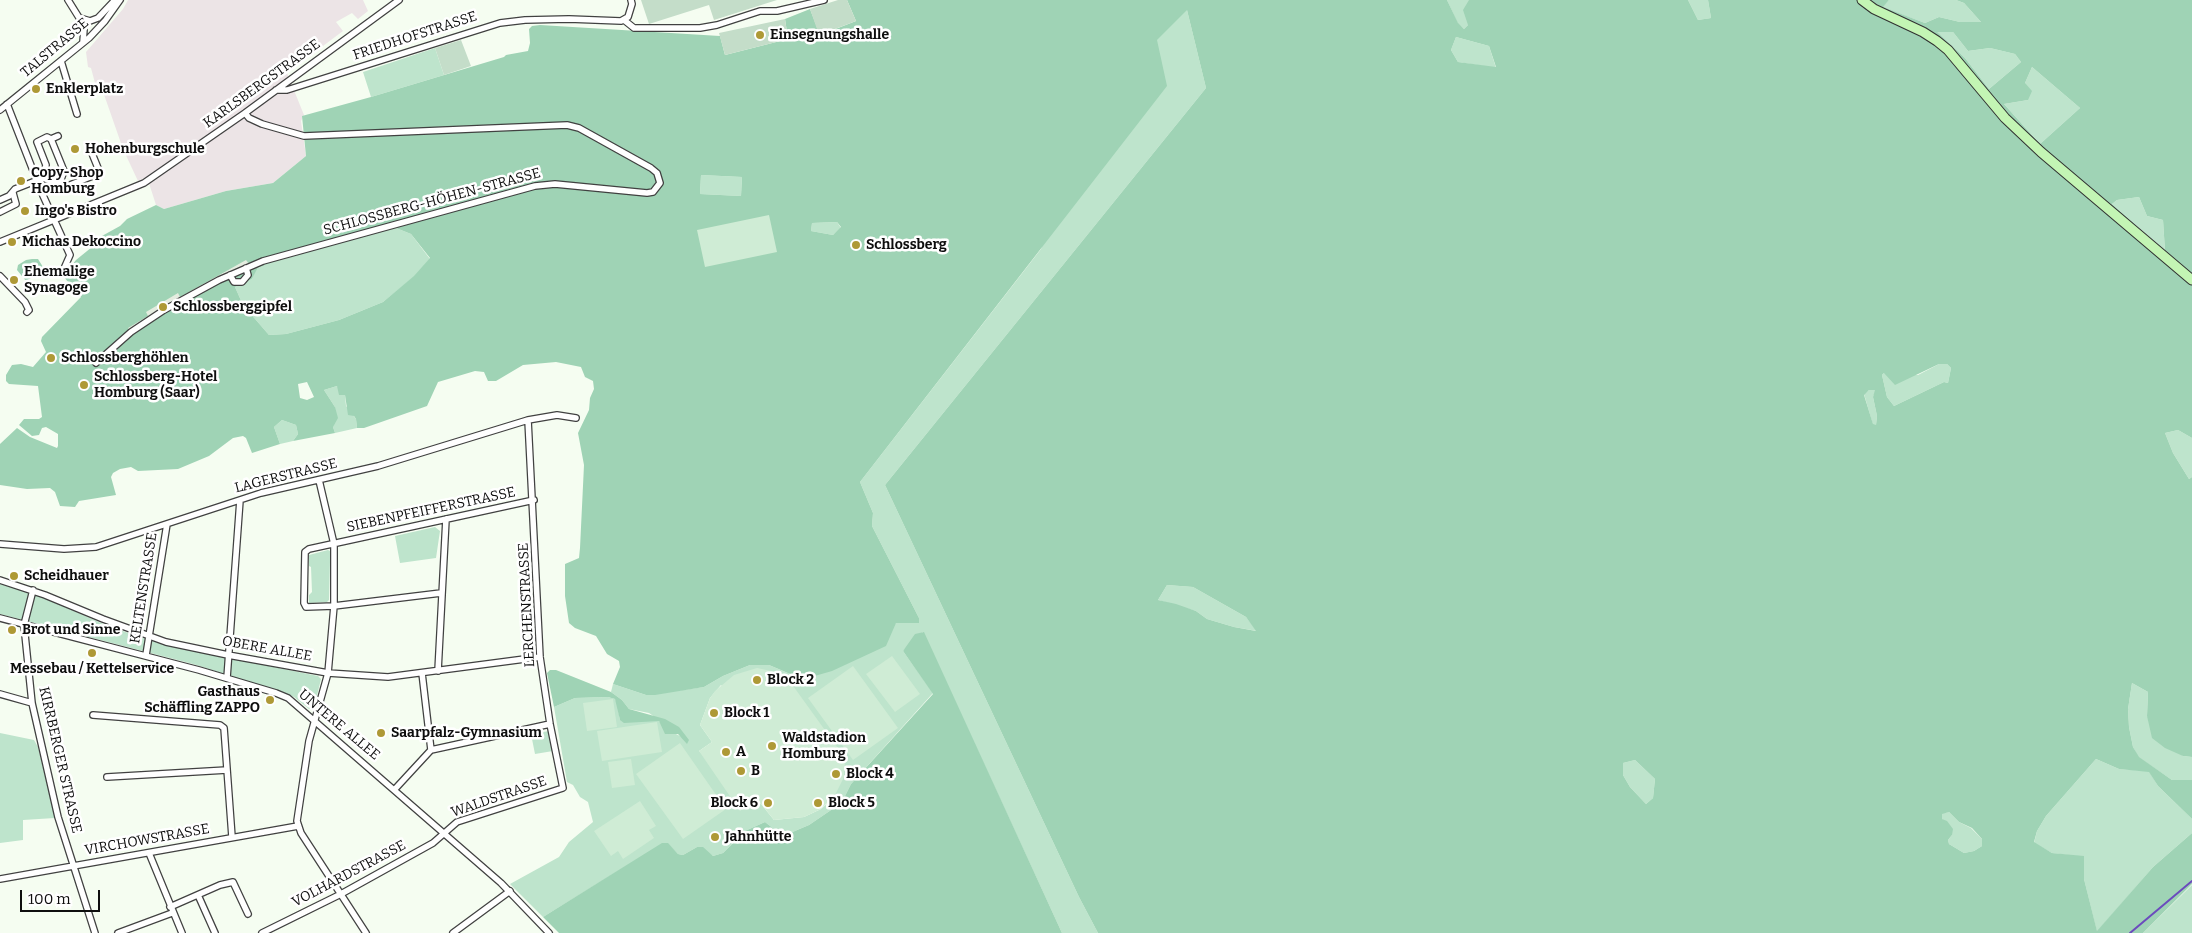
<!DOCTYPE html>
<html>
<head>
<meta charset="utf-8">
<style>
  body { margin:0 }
  #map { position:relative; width:2192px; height:933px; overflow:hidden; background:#f5fdf1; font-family:Bitter,serif }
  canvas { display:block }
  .scale { position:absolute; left:20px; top:890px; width:80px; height:22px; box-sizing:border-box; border:2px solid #0e0e0e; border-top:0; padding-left:6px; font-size:15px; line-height:18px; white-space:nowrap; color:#0e0e0e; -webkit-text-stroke:4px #fff; paint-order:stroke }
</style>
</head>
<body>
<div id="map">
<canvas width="2192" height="933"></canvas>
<div class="scale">100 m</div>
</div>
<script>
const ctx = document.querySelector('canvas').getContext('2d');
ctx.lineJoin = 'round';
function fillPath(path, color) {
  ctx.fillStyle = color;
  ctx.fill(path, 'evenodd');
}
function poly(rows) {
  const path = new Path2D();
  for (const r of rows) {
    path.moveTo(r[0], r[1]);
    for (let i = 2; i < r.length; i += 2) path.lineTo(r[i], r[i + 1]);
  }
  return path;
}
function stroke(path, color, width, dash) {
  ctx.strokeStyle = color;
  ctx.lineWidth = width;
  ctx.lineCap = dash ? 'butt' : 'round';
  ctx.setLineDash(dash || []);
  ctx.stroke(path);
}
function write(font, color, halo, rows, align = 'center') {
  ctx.font = font + ' Bitter,serif';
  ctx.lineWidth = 5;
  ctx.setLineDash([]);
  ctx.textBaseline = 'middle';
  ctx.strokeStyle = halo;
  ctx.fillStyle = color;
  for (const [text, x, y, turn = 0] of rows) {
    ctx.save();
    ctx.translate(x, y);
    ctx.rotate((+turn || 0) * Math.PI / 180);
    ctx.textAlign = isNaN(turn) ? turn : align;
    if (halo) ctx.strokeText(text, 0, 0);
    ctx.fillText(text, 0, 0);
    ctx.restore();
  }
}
fillPath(poly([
  [128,0,363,0,368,11,358,19,352,13,336,22,343,31,287,73,304,115,301,121,306,156,273,183,226,191,164,209,156,205,147,177,138,181,123,149,100,83,95,83,91,68,88,67,86,52,123,9]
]), '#ece4e6');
fillPath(poly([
  [1447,0,1469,0,1468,25,1464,29,1458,24],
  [1688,0,1708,0,1711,18,1698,20],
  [1889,0,1956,0,1964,3,1981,22,1960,22,1939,17,1925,23,1882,7],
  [1143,3,1187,10,1206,88,885,485,1079,897,1098,933,1062,933,923,632,903,651,933,693,851,784,843,800,837,806,809,825,783,836,765,822,736,835,734,842,723,853,713,856,697,847,683,855,678,854,668,844,662,844,543,917,510,884,559,857,569,842,593,822,588,802,580,797,573,785,567,782,554,707,575,698,608,697,615,699,617,703,620,720,659,721,669,734,674,733,688,740,649,713,629,709,622,700,611,692,613,684,646,695,704,687,723,676,750,665,769,665,795,676,896,623,919,623,919,618,872,526,873,513,860,482,1041,249],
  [721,685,828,803,821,809,804,817,774,820,757,799,699,751,712,742,700,725,710,698],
  [1936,32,1953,32,1968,51,1990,48,2015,54,2021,62,1989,89,1965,58],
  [1456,37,1489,46,1496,68,1458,62,1451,50],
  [435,48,444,75,371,97,363,72],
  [2032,67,2080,108,2040,144,2004,104,2028,100,2025,83],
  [701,175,742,177,741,196,700,194],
  [2139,197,2147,216,2163,220,2165,251,2112,204,2117,200],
  [837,222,841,228,833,235,811,231,812,223],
  [391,226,411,234,430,259,415,276,383,302,339,320,286,334,269,335,243,305,235,287,252,279,257,267,361,233],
  [1939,364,1947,364,1951,368,1948,383,1944,382,1894,406,1887,397,1882,375,1884,373,1918,375],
  [337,386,345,395,346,406,356,419,357,428,335,433,333,427,335,407,324,390],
  [1869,390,1876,390,1873,397,1877,416,1876,425,1873,425,1864,394],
  [282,420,296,425,298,434,293,441,280,444,274,427],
  [2178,430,2192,438,2192,477,2189,479,2173,453,2165,433],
  [435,527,440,531,436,558,400,563,395,536],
  [328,550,330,551,330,562,329,600,327,602,309,603,309,595,312,592,311,567,309,566,309,555],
  [0,584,37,595,108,626,161,644,318,676,321,679,314,708,309,709,294,697,285,693,193,664,0,614],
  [1167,585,1193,587,1246,617,1257,631,1234,627,1207,619,1196,611,1158,600],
  [2132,683,2148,692,2147,716,2183,756,2192,757,2192,780,2172,780,2138,757,2133,747,2129,727,2128,709],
  [549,731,553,751,535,754,531,734],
  [0,733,34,740,38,747,55,818,23,820,23,840,0,843],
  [2096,759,2119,769,2149,771,2158,786,2192,819,2192,833,2153,867,2097,932,2084,879,2084,857,2052,853,2034,843,2037,831,2046,816],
  [1635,760,1655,779,1653,798,1646,804,1630,787,1623,775,1623,763],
  [1949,812,1959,822,1971,828,1982,839,1982,846,1974,851,1964,853,1949,844,1948,840,1952,835,1942,819,1942,813],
  [2192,885,2192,933,2143,933]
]), '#bee4cc');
fillPath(poly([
  [847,0,1447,0,1458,23,1464,29,1468,25,1463,10,1469,0,1688,0,1698,20,1711,18,1708,0,1889,0,1883,7,1925,23,1939,17,1960,22,1981,22,1964,3,1956,0,2192,0,2192,438,2178,430,2165,433,2173,453,2189,479,2192,477,2192,757,2183,756,2165,748,2152,738,2147,716,2148,692,2132,683,2128,709,2129,727,2133,747,2139,757,2172,780,2192,780,2192,819,2158,786,2149,772,2119,769,2096,759,2046,816,2037,831,2034,842,2052,853,2084,856,2084,879,2097,931,2153,867,2192,833,2192,884,2143,933,1098,933,1079,897,885,485,1206,88,1187,10,1157,40,1167,86,860,482,873,513,872,526,919,618,919,623,896,623,886,646,832,671,811,677,795,676,769,665,750,665,723,676,704,687,655,695,646,695,613,684,620,667,619,661,607,654,596,636,575,628,569,623,565,596,565,564,579,558,580,548,584,465,578,433,589,410,590,398,594,389,593,381,585,377,581,367,556,362,523,365,496,381,488,381,484,372,475,371,438,382,427,406,364,428,357,428,356,419,354,416,348,415,345,395,339,395,337,386,324,390,335,407,338,418,333,427,335,433,293,441,298,434,296,425,282,420,274,427,280,444,252,453,246,438,243,436,233,438,209,456,178,469,138,471,131,467,120,469,113,473,111,477,116,495,79,501,75,507,60,506,55,492,50,488,27,489,0,485,0,444,17,428,30,437,57,448,58,446,58,434,46,427,42,428,39,435,32,436,19,425,24,419,39,419,42,417,38,386,9,384,6,381,6,375,12,365,21,364,33,367,46,352,41,341,42,337,81,297,63,276,76,260,92,247,91,242,120,226,127,219,156,205,164,209,226,191,273,183,306,156,302,116,371,97,504,57,506,55,528,51,530,43,529,29,532,26,540,25,720,36,725,55,788,39,785,19,810,9,820,35,856,21],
  [1937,32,1953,32,1968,51,1990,48,2015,54,2021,62,1989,89,1965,58],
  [1456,37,1489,46,1496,67,1458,62,1451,50],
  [2032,67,2080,108,2040,144,2004,104,2028,100,2032,91,2025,83],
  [701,175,742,177,741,196,700,194],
  [2139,197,2147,216,2163,220,2165,251,2112,204,2117,200],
  [837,222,841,227,833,235,811,231,812,223],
  [391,226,411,234,430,258,414,276,383,302,339,320,286,334,269,335,243,305,235,287,252,279,258,267,361,233],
  [1939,364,1947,364,1951,368,1948,383,1944,382,1894,406,1887,397,1882,375,1884,373,1895,385],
  [307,382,314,397,307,400,300,398,298,384],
  [1869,390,1875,390,1873,397,1877,416,1876,425,1873,424,1864,395],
  [1167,585,1193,587,1246,617,1256,631,1234,627,1207,619,1196,611,1176,604,1158,600],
  [1635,760,1655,779,1653,798,1646,804,1630,787,1623,775,1623,763],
  [1949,812,1959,822,1972,828,1982,839,1982,846,1974,851,1964,853,1949,844,1948,840,1952,835,1953,829,1947,821,1942,819,1942,814],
  [32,259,38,259,43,267,41,272,26,281,17,270,18,265,26,260],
  [924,632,1062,933,559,933,543,917,662,843,668,843,678,854,683,855,697,847,703,847,713,856,723,853,734,842,736,835,765,822,783,836,809,825,837,806,843,800,851,784,933,694,903,651,915,634],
  [550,670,556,670,611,692,622,700,629,709,665,719,679,727,689,740,687,744,678,734,665,734,659,721,624,723,620,720,615,699,608,697,575,698,554,707,547,673]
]), '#9fd3b5');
fillPath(poly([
  [641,0,777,0,714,20,709,5,649,24],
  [838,0,847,0,856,21,819,35,810,9],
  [785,19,788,39,725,55,719,33],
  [461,40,471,66,444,75,435,48]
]), '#c4ddc9');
fillPath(poly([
  [769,215,777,252,705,267,697,230],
  [892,656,920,694,895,712,866,674],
  [853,666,898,728,853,760,808,698],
  [757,668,776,672,791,683,840,751,845,763,844,777,835,795,821,809,804,817,774,820,757,799,740,811,699,751,712,742,700,725,710,698,715,691,734,675],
  [613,699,617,727,587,731,583,703],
  [657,722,662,752,602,761,597,731],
  [680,743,726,809,683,839,636,774],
  [631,759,635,785,612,788,608,762],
  [640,801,656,826,649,830,654,838,623,859,618,851,611,856,594,831]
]), '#cfecd5');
fillPath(poly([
  [268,256,270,259,246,268,131,332,128,328,148,316,146,312,178,293,180,297,246,260,249,264]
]), '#e5ede0');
stroke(poly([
  [2130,933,2192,881]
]), '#6b4bbd', 2);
const minor = poly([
  [68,0,83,24,84,29,83,42],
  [80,18,90,21,98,18,115,0],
  [624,20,634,28,700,28,717,25,760,11,777,11,824,0],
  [61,61,77,114],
  [276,90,287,90,500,23,525,20,569,19,621,21,628,17,632,4,631,0],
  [7,104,41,191,70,255,62,273],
  [0,110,89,38,105,21,120,0],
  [51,139,58,136],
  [43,178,46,165,37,142,47,137,51,139,64,171,59,185],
  [0,200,9,196,15,189,43,178,65,187,100,173,91,151],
  [0,212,16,204,13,193],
  [0,242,144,183,245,113,399,0],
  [230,275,234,282,242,282,248,275,246,268],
  [0,276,25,302,29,310,27,312],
  [96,363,131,332,164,310,219,280,263,261,535,186,555,184,647,193,653,192,660,183,657,173,651,168,579,128,567,125,304,136,262,124,249,118,245,113],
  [319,480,334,544,334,606,328,673,309,741,297,821,301,833,366,933],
  [0,544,64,549,96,547,261,493,378,466,528,420,557,415,576,418],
  [0,580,45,595,103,619,166,642,228,655,328,673,388,677,540,657],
  [33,590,24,625,32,703,58,817,95,933],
  [441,593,334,606,306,607,304,603,305,552,309,549,534,500],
  [0,618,199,670,276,693,288,698,501,883,549,933],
  [146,655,167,524],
  [438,671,446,519],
  [422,673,431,750],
  [227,678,240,500],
  [0,694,32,703],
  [93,715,220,725,224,728,232,837],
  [107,777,227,770],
  [395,789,431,750,550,724],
  [149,853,182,933],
  [0,879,298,826],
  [198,895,215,933],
  [170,907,220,885,233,882,248,914],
  [118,933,172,913],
  [262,933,341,894,433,843,457,822,563,788,550,724,540,657,528,420],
  [453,933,510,891]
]);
const secondary = poly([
  [1862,0,1874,9,1923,32,1937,41,1948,50,2005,118,2041,152,2192,280]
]);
stroke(minor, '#414141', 8);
stroke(secondary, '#303030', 11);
stroke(minor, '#fff', 5.5);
stroke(secondary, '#c3f5b4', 9);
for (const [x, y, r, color] of [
  [760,35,5,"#ae9936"],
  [36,89,5,"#ae9936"],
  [75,149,5,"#ae9936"],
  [21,181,5,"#ae9936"],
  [25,211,5,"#ae9936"],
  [12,242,5,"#ae9936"],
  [856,245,5,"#ae9936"],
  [14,280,5,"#ae9936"],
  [163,307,5,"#ae9936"],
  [51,358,5,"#ae9936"],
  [84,385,5,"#ae9936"],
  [14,576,5,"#ae9936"],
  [12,630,5,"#ae9936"],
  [92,653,5,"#ae9936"],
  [757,680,5,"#ae9936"],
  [270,700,5,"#ae9936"],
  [714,713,5,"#ae9936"],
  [381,733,5,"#ae9936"],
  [772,746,5,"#ae9936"],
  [726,752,5,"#ae9936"],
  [741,771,5,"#ae9936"],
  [836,774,5,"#ae9936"],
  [768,803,5,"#ae9936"],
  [818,803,5,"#ae9936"],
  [715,837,5,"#ae9936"]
]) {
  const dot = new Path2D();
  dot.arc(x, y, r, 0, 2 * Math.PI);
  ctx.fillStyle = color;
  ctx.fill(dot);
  stroke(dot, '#fff', 2);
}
write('bold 14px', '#0e0e0e', '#fff', [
  ["Einsegnungshalle",770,35],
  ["Enklerplatz",46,89],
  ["Hohenburgschule",85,149],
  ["Copy-Shop",31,173],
  ["Homburg",31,189],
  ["Ingo's Bistro",35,211],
  ["Michas Dekoccino",22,242],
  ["Schlossberg",866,245],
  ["Ehemalige",24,272],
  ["Synagoge",24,288],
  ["Schlossberggipfel",173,307],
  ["Schlossberghöhlen",61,358],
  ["Schlossberg-Hotel",94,377],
  ["Homburg (Saar)",94,393],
  ["Scheidhauer",24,576],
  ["Brot und Sinne",22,630],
  ["Messebau / Kettelservice",92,669,"center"],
  ["Block 2",767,680],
  ["Gasthaus",260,692,"right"],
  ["Schäffling ZAPPO",260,708,"right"],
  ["Block 1",724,713],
  ["Saarpfalz-Gymnasium",391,733],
  ["Waldstadion",782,738],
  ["Homburg",782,754],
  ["A",736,752],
  ["B",751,771],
  ["Block 4",846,774],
  ["Block 6",758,803,"right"],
  ["Block 5",828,803],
  ["Jahnhütte",725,837]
], 'left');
write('14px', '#0e0e0e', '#fff', [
  ["FRIEDHOFSTRASSE",415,36,-18],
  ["TALSTRASSE",55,48,-40],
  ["KARLSBERGSTRASSE",262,84,-36],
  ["SCHLOSSBERG-HÖHEN-STRASSE",432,202,-15],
  ["LAGERSTRASSE",286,476,-14],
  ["SIEBENPFEIFFERSTRASSE",431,510,-12],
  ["KELTENSTRASSE",144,588,-81],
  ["LERCHENSTRASSE",527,605,-93],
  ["OBERE ALLEE",267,649,10],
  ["UNTERE ALLEE",339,725,40],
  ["KIRRBERGER STRASSE",60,760,77],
  ["WALDSTRASSE",499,797,-19],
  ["VIRCHOWSTRASSE",147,840,-10],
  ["VOLHARDSTRASSE",349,874,-28]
]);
</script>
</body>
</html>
